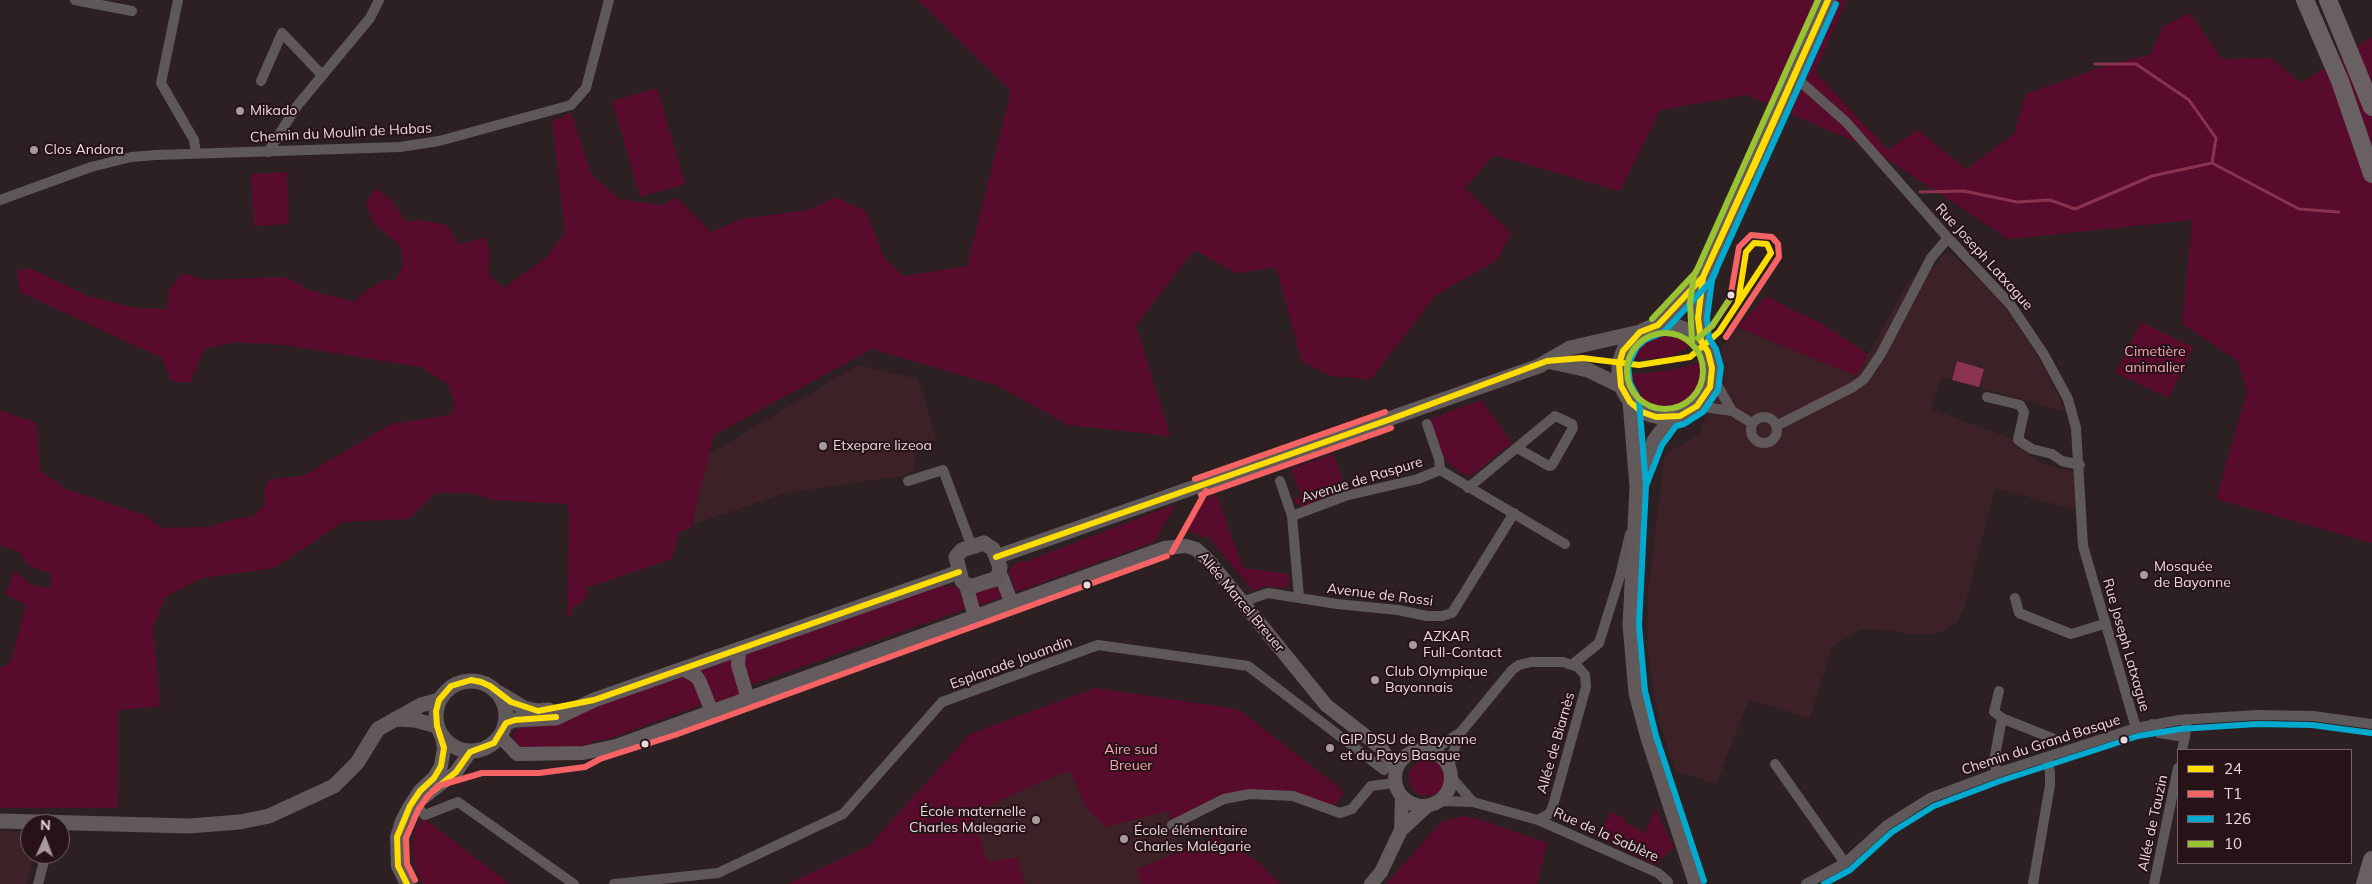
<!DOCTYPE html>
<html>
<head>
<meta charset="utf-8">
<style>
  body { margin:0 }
  #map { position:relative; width:2372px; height:884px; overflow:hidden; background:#2c2023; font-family:Mulish,sans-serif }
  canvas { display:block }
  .legend { position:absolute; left:2177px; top:749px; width:175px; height:115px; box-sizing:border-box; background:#271217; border:1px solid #756266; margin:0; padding:6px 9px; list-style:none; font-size:15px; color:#eadadd }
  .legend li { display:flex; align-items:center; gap:10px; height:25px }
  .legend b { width:25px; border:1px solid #756266 }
  .north { position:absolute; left:20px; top:814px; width:50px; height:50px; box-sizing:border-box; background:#271217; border:1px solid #756266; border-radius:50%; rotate:2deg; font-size:14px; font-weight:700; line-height:20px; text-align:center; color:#eadadd }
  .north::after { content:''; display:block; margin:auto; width:18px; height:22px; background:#a8999c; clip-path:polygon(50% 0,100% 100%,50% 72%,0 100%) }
</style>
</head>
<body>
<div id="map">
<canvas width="2372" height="884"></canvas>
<ul class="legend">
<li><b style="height:6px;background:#fd0"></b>24</li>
<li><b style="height:6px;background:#f66364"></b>T1</li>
<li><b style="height:6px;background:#00a9ce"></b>126</li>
<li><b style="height:6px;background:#9ac331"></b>10</li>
</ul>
<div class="north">N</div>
</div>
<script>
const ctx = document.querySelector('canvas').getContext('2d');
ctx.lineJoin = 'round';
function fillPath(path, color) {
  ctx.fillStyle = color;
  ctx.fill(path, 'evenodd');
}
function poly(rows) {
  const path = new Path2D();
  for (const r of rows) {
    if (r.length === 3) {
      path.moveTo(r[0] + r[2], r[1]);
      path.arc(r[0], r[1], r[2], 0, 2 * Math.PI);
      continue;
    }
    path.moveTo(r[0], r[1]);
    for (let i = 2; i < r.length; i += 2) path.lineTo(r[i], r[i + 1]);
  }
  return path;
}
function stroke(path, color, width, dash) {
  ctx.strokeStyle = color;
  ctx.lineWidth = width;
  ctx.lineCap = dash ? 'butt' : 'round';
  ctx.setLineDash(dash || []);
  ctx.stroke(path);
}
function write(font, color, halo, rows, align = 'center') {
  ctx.font = font + ' Mulish,sans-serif';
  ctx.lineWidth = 4;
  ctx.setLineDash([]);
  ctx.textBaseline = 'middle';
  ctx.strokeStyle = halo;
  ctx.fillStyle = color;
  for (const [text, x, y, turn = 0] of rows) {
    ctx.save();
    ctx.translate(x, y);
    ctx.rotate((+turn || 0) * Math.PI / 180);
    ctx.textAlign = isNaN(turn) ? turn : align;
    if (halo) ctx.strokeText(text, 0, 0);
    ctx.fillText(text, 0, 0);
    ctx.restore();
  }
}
fillPath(poly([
  [1944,253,1951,253,2001,300,2037,355,2067,412,1941,377,1931,409,2010,438,2040,463,2075,472,2076,510,1995,488,1964,609,1956,623,1942,632,1920,635,1877,629,1861,629,1832,647,1810,718,1749,700,1716,784,1679,772,1674,767,1660,724,1652,683,1647,643,1648,591,1664,459,1668,452,1698,435,1725,375,1721,348,1737,327,1856,376,1910,279,1936,266],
  [858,365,918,379,937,440,916,449,914,471,909,471,909,475,785,493,695,524,674,475],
  [1071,772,1086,807,1105,827,1169,811,1180,852,1137,869,1141,884,1025,884,1017,858,987,861,971,813,1059,774],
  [0,831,30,832,30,854,35,854,27,884,0,884]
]), '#3c2127');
fillPath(poly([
  [918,0,1847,0,1815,72,1888,150,1918,130,1966,169,2014,134,2026,94,2105,66,2151,54,2162,27,2190,13,2222,59,2271,58,2301,83,2372,37,2372,543,2216,499,2247,392,2238,361,2182,324,2192,220,2008,239,1872,149,1747,95,1660,110,1620,191,1494,155,1465,188,1511,233,1497,260,1436,295,1371,379,1331,376,1302,362,1276,267,1236,273,1194,250,1136,325,1170,436,1068,425,998,386,872,349,714,435,691,528,679,532,672,559,586,588,588,597,571,609,571,616,567,616,569,517,567,504,494,500,470,493,435,493,409,519,343,522,274,568,202,578,165,597,153,627,160,706,118,710,117,808,0,808,0,668,11,661,26,605,6,594,14,571,32,585,50,588,52,574,27,565,20,552,0,545,0,410,36,423,40,471,66,489,144,515,162,528,209,527,233,519,252,517,265,504,264,490,270,479,303,476,391,424,450,415,455,406,448,384,420,367,285,345,235,342,204,349,190,383,171,381,162,358,20,292,17,270,30,268,88,296,136,308,167,309,169,289,182,273,205,280,286,277,309,290,354,302,366,291,384,280,396,280,403,266,401,246,374,224,366,203,376,188,392,201,406,222,421,220,447,225,459,245,485,237,490,254,488,274,504,288,547,257,565,233,552,121,571,113,591,174,619,199,661,205,677,198,711,232,741,219,809,210,835,197,866,211,884,258,903,276,967,266,1011,91],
  [657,88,685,184,640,197,612,101],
  [287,172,289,224,254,226,251,174],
  [1767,296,1788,308,1819,322,1868,354,1856,376,1737,327],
  [2141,322,2193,347,2169,398,2116,373],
  [1668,333,1679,335,1694,345,1669,357,1630,360,1638,344,1647,337],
  [1703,360,1705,370,1702,388,1698,396,1681,408,1665,411,1649,406,1635,397,1628,383,1627,372,1639,374,1670,370,1691,365],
  [1481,400,1512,443,1475,473,1466,476,1448,463,1441,453,1428,420],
  [1333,454,1346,490,1303,506,1296,504,1293,500,1301,497,1291,469],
  [1216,493,1243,568,1289,574,1288,588,1264,586,1253,591,1207,535,1203,538,1194,532,1184,532,1197,506],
  [1176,504,1156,539,1149,544,1016,592,1009,573,1012,566,1019,562,1027,561],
  [943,584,944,587,954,586,959,589,965,609,750,685,743,660,748,654],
  [997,584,1005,596,976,607,971,591],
  [732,658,742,693,717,705,696,671],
  [684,675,694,682,702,703,699,706,605,740,595,740,589,746,525,749,514,743,513,734,517,728,531,727],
  [1095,688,1231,708,1242,712,1340,788,1344,794,1332,808,1250,792,1172,821,1168,811,1105,827,1086,807,1071,772,1059,774,972,813,987,861,1017,858,1025,884,787,884,869,846,970,734],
  [1427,778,18],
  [1655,809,1674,848,1666,854,1655,865,1599,838,1610,812,1625,818,1623,821,1645,833],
  [1462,816,1479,819,1547,843,1537,884,1386,884,1440,823],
  [422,817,510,884,423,884,415,867,412,849,415,830],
  [1216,837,1257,861,1281,884,1141,884,1137,869]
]), '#590b2b');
fillPath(poly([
  [1957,361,1984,369,1979,387,1952,380]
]), '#8a334f');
stroke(poly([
  [2095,64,2136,64,2189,100,2216,138,2212,163],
  [1920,192,1964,191,2017,202,2050,200,2075,209,2152,176,2212,163,2299,209,2339,212]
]), '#8a334f', 3);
stroke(poly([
  [75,0,132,11],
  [178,0,161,83,194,140,196,154],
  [1794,76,1846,122,1948,238,2010,304,2043,353,2068,399,2076,428,2083,546,2136,728],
  [261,81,282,33,322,75],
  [268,152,297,106,370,18,379,0],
  [0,200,91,167,131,157,156,155,400,147,439,141,571,105,586,88,609,0],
  [1712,376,1732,411],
  [1987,397,2020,405,2024,412,2018,440,2032,449,2052,454,2062,461,2080,465],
  [1697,406,1732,411,1752,423],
  [1764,430,13],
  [1427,424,1439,459,1440,470],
  [1776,426,1853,387,1864,379,1881,354,1931,258,1948,238],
  [908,481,943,470,972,547],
  [1280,481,1292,516,1299,597],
  [1468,488,1555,416,1572,424,1573,428,1552,465,1549,466,1517,448],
  [1292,516,1345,496,1418,479,1440,470,1565,544],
  [2015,598,2019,613,2071,634,2104,624],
  [1242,602,1268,593,1337,604,1398,610,1427,616,1442,616,1452,613,1514,513],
  [1573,664,1599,643,1620,576,1630,534],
  [1999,691,1994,712,2004,719],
  [2152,724,2159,733,2185,737,2187,719],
  [2182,750,2185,737],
  [1432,751,1461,732,1512,670,1519,665,1531,662,1563,662,1578,667,1585,675,1586,687,1552,809,1549,814,1538,820],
  [1775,764,1845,863],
  [1449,766,1459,735],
  [1997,773,1994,761,2001,723,2004,719,2054,739],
  [1452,778,1473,802],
  [1441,801,1473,802,1538,820,1658,873,1668,882],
  [421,811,425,815,458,802,574,884],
  [1172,825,1224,799,1250,794,1293,796,1340,813,1352,809,1371,786,1395,783],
  [38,884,46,854],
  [614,884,718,873,843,814,942,702,1098,645,1248,666,1384,770],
  [1806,884,1845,863,1887,825,1930,798,1997,773,2136,728,2179,720,2257,715,2313,716,2372,724],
  [2033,884,2050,785,2050,773,2047,757],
  [2154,884,2178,768]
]), '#5f585a', 10);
stroke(poly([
  [999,574,1002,578,1012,604],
  [966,585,975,617],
  [739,649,738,665,748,699],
  [683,669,697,677,700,682,712,712],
  [500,736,517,754,583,753,616,746,1164,548,1186,546,1196,549,1209,561,1326,705,1381,748,1396,769],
  [1423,778,28],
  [420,800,456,772,470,752],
  [1401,830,1426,807],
  [407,884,398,866,397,837,402,821,410,806,420,791,434,778,441,766,444,748,442,737],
  [1371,884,1381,872,1401,830,1402,797]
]), '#635b5d', 14);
stroke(poly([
  [1665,371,46],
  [1658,325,1703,277],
  [1701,341,1698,318,1703,277,1828,0],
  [1547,361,1588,370,1621,386],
  [1630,402,1637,487,1630,625,1636,693,1648,738,1696,884],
  [1639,480,1654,441,1671,418],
  [984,543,993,549,1000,567,999,574,995,579,973,586,966,585,962,581,956,557,962,550,984,543],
  [996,557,1539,366,1570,348,1640,332],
  [471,716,35],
  [499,693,524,708,538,711,549,710],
  [395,719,415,720,437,726],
  [506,723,515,720,556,718,594,700,959,572],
  [0,821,189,826,240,822,269,816,334,786,357,763,378,729,421,705,439,700]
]), '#62595a', 15);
stroke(poly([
  [2305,0,2340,81,2372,174],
  [2328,0,2372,107],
  [2365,884,2372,860]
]), '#686062', 18);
stroke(poly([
  [1828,0,1757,160,1703,277,1828,0],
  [1703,277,1698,318,1701,341,1708,352,1712,368,1710,387,1697,406,1680,416,1656,417,1642,412,1630,402,1621,386,1619,364,1623,351,1640,332,1658,325,1703,277],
  [996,557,1388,420,1547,361,1582,358,1639,365,1690,357,1719,332,1771,253,1767,244,1754,243,1746,252,1738,302],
  [433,791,456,772,470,752,494,743,506,723,515,720,556,717],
  [407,884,398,866,397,837,410,806,420,791,434,778,441,766,444,748,437,726,436,711,439,700,451,686,471,680,481,682,490,686,511,702,538,711,594,700,959,572]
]), '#fd0', 6);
stroke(poly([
  [1712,326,1730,299,1739,247,1751,235,1772,237,1778,244,1779,257,1726,337],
  [1195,479,1385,412],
  [1201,495,1391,428],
  [1172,552,1206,491],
  [415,880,407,864,406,838,418,810,427,797,438,786,482,773,539,773,585,767,600,759,675,735,1167,556]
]), '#f66364', 6);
stroke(poly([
  [1646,486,1662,445,1676,426,1684,424,1703,412,1718,390,1721,367,1716,349,1709,338,1707,318,1712,280,1716,271],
  [1704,881,1656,736,1645,691,1639,625,1646,486,1639,400,1630,383,1628,365,1637,347,1645,340,1664,332,1711,281,1836,4],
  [1824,884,1850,870,1892,832,1934,806,2000,781,2138,736,2180,729,2257,724,2312,725,2371,733]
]), '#00a9ce', 6);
stroke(poly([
  [1652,319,1696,272,1818,0],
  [1665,371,38],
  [1698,338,1712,326,1731,297],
  [1692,341,1690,303,1694,275,1700,264]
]), '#9ac331', 6);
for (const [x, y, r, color] of [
  [240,111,5,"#a8999c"],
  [34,150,5,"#a8999c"],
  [1731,295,4.5,"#eadadd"],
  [823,446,5,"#a8999c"],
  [2144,575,5,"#a8999c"],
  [1087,585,4.5,"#eadadd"],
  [1413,645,5,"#a8999c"],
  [1375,680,5,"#a8999c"],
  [2124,740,4.5,"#eadadd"],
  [645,744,4.5,"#eadadd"],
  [1330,748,5,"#a8999c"],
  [1036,820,5,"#a8999c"],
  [1124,839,5,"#a8999c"]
]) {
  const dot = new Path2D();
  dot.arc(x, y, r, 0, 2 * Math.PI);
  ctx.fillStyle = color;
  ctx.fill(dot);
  stroke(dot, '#271217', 2);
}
write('14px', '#eadadd', '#271217', [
  ["Mikado",250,111],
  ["Clos Andora",44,150],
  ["Etxepare lizeoa",833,446],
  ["Mosquée",2154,567],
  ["de Bayonne",2154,583],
  ["AZKAR",1423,637],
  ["Full-Contact",1423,653],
  ["Club Olympique",1385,672],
  ["Bayonnais",1385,688],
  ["GIP DSU de Bayonne",1340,740],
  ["et du Pays Basque",1340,756],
  ["École maternelle",1026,812,"right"],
  ["Charles Malegarie",1026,828,"right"],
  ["École élémentaire",1134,831],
  ["Charles Malégarie",1134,847]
], 'left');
write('14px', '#eadadd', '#271217', [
  ["Chemin du Moulin de Habas",341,133,-3],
  ["Rue Joseph Latxague",1984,257,48],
  ["Avenue de Raspure",1362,480,-17],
  ["Avenue de Rossi",1380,595,7],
  ["Allée Marcel Breuer",1241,602,50],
  ["Rue Joseph Latxague",2126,645,74],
  ["Esplanade Jouandin",1011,663,-20],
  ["Allée de Biarnès",1556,743,-74],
  ["Chemin du Grand Basque",2041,745,-18],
  ["Allée de Tauzin",2153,823,-78],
  ["Rue de la Sablère",1606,835,24]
]);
write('14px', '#f3a5b7', '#271217', [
  ["Cimetière",2155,352],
  ["animalier",2155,368],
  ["Aire sud",1131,750],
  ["Breuer",1131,766]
]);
</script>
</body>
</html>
